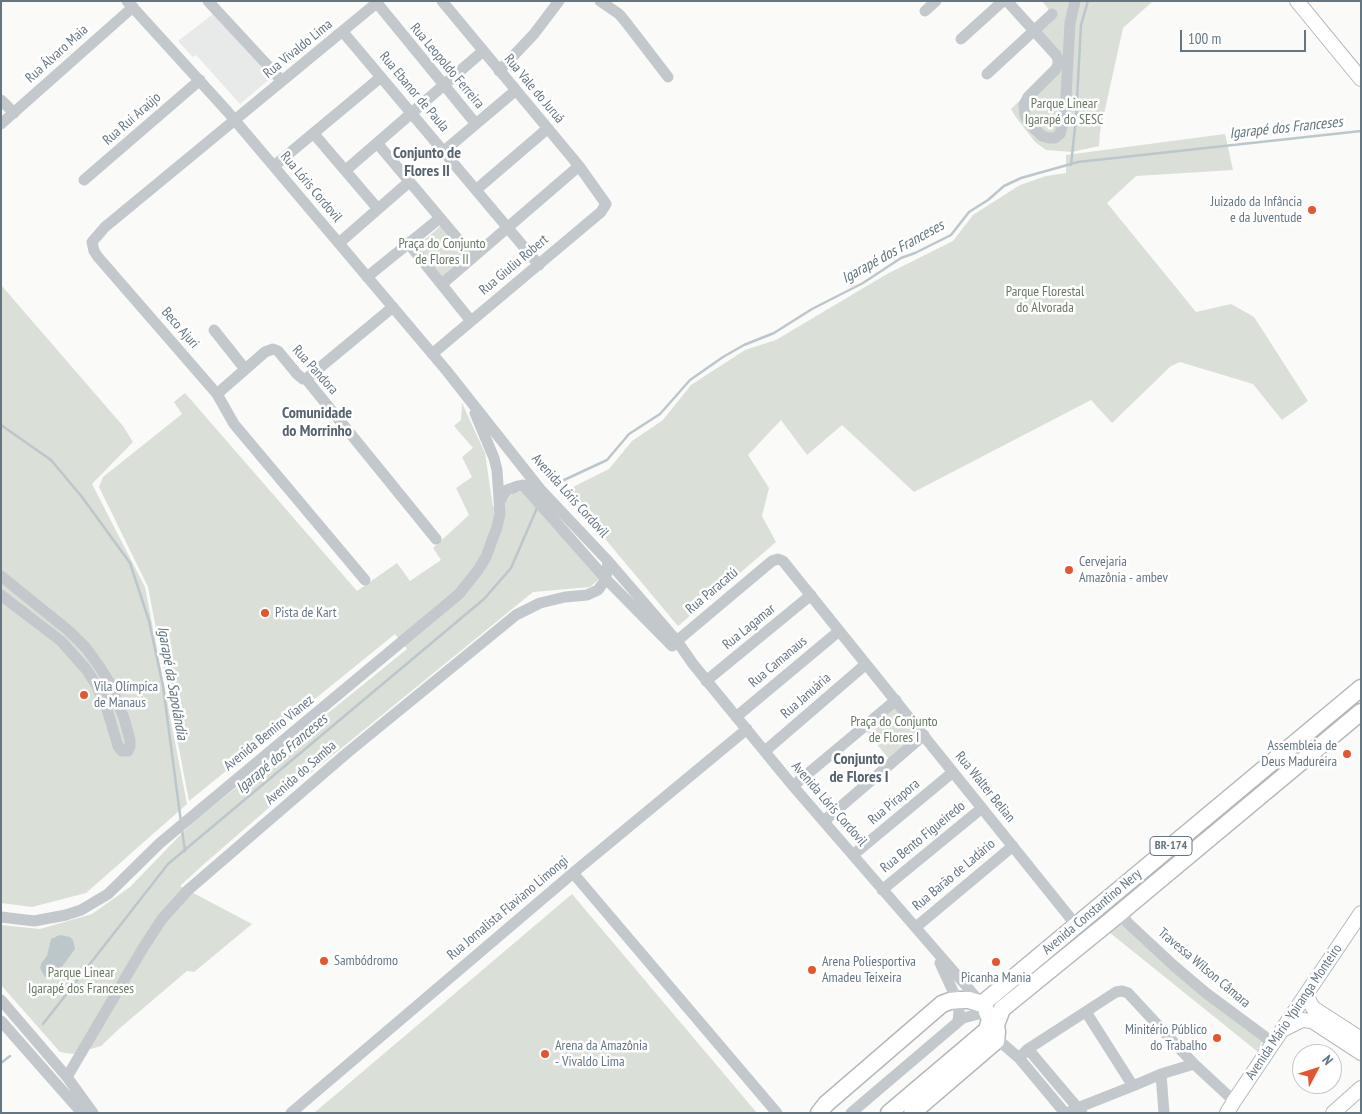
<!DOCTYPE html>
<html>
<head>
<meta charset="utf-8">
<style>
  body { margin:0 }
  #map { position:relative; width:1362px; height:1114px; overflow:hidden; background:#fafaf8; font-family:"PT Sans Narrow",sans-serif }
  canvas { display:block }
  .frame { position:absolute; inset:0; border:2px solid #657683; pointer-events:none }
  .north { position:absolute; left:1292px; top:1044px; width:50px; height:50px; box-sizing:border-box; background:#fff; border:1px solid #c1c8cd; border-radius:50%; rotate:50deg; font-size:14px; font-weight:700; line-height:20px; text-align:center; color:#657683 }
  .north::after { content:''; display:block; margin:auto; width:18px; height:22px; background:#e4572e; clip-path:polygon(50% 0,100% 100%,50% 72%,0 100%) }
  .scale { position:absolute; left:1180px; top:30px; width:126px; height:22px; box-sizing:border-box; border:2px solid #657683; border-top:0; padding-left:6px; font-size:15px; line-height:18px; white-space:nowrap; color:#657683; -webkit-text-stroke:4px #fff; paint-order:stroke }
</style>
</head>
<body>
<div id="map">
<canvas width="1362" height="1114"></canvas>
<div class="frame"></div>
<div class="north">N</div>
<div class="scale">100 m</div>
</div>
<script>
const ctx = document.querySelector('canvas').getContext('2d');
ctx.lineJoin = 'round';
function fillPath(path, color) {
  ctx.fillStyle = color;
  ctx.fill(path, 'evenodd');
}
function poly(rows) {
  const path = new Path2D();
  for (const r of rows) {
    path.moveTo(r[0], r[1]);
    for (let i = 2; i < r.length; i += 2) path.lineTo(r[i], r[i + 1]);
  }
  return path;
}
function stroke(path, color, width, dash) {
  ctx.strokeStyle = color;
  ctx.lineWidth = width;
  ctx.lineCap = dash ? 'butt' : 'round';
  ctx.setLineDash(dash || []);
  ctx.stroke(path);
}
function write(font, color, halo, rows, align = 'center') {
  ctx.font = font + ' "PT Sans Narrow",sans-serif';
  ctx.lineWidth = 5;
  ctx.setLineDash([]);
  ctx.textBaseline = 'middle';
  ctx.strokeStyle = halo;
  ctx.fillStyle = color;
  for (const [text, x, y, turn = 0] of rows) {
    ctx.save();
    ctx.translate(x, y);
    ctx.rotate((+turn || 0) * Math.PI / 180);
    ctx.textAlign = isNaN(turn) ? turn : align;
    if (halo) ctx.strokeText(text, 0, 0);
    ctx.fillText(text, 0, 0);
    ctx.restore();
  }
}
fillPath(poly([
  [213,14,271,78,240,104,196,55,193,57,178,41]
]), '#e8e9e9');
fillPath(poly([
  [1042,1,1153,1,1123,28,1100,132,1099,146,1072,152,1046,150,1035,142,1015,116,1011,109,1054,67,1057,60,1035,27,1050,11],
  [1225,134,1233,170,1136,176,1107,203,1196,312,1231,304,1254,317,1308,401,1282,420,1253,384,1180,362,1171,366,1112,423,1091,400,914,492,842,425,807,455,781,420,748,455,769,488,762,516,776,542,678,626,565,491,609,469,632,441,663,420,691,385,745,350,776,340,887,274,953,241,973,215,1020,185,1046,176,1066,173,1066,155],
  [443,224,468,255,441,279,415,248],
  [1,285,123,426,133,442,92,484,145,587,187,804,86,893,32,907,1,903],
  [185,393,357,591,397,563,410,581,441,560,433,548,469,515,456,488,472,477,462,457,473,448,454,426,461,420,462,403,485,453,493,507,508,500,513,492,523,492,599,579,590,587,533,592,279,799,204,864,180,886,252,924,194,972,187,971,120,1028,101,1046,73,1054,60,1052,1,985,1,925,40,929,92,914,130,887,190,825,407,649,395,634,189,801,148,587,99,487,103,477,182,414,174,402],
  [897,697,926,732,892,763,863,727],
  [572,894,757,1113,314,1113],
  [1122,921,1263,1038,1258,1052,1109,932]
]), '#dadfd7');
fillPath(poly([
  [60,935,70,937,73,940,75,949,53,979,45,977,40,968,42,962,47,956,51,939]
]), '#bbc7cb');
stroke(poly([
  [1071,165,1076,118,1081,25,1088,1],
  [1,425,51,460,82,497,130,563,149,621,163,686,181,822],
  [564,480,607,460,629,434,660,414,690,380,723,357,744,345,774,333,812,309,863,283,901,258,915,253,951,235,969,212,988,200,1004,186,1021,178,1078,162,1361,131],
  [182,830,185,851],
  [43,1024,168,864,484,599,511,568,537,508],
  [1,1063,10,1056]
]), '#bbc7cb', 2.5);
const major = poly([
  [1297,1,1361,79],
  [1306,995,1313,1008,1361,1039],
  [1284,1029,1302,1020,1312,1021,1361,1053],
  [1227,1113,1234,1101,1361,913],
  [1333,1113,1361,1088]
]);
const highway = poly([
  [982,1004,1361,688],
  [819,1113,826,1104,942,1004,950,1001,959,1000,969,1000,982,1004],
  [889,1113,987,1030,990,1019,987,1012],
  [912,1113,996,1041,997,1032,996,1025,1002,1009,1109,922,1361,712]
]);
stroke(major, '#b5babe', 16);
stroke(highway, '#b4b9bd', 19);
stroke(poly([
  [127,1,227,111,446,370,540,489,608,561,677,641,693,664,793,786,981,1003],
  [208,1,282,81],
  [600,1,619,14,625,21,668,77],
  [1007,1,1056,55,1058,59,1058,64,1056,69,1028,97,1024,105,1025,116,1033,127,1042,136,1049,138,1055,138,1060,134,1065,116,1070,23,1075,1],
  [377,3,476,124],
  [925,11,936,1],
  [343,32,539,265],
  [961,39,1003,1],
  [499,71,534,34,559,1],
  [987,74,1052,14],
  [1,100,14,113],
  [1,124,133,7],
  [314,134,378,209],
  [377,143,473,257],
  [444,151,515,91],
  [274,166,381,77],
  [346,170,483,51],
  [84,180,200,80],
  [477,189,547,129],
  [339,243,409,182],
  [409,244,471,321],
  [367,277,440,218],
  [442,284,579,166],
  [214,330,245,369],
  [432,354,601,212,606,204,579,166,442,1],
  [306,379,393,307],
  [217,394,265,352,273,349,278,351,297,374,303,379,306,379,436,539],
  [523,485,606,579,672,646],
  [500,501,507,490,518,486,529,485],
  [1,576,69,631,86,648,99,666,109,682,124,718,130,740,130,746,128,751,122,751,118,746,106,706,97,686,86,669,61,641,1,595],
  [365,580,234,424,217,394,98,257,94,251,92,242,105,227,379,1],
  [672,645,772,561,778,559,783,561,1076,925],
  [706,681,811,595],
  [736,717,839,631],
  [765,751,866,664],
  [793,786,896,700],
  [824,821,924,735],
  [853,855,953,772],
  [573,873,777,1113],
  [882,890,982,808],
  [1125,909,1123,916,1128,923,1173,965,1206,993,1264,1036,1272,1045],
  [1,917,34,921,66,915,81,910,108,894,160,843,459,594,478,570,486,557,497,527,500,514,497,470,494,458,475,413],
  [916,927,1013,846],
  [940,963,957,1000,959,1011,958,1022],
  [1,1000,67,1077,93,1113],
  [1086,1012,1133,1086,1161,1074,1194,1064],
  [1,1021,82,1113],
  [996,1038,1019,1058,1065,1113],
  [1028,1049,1082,1113],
  [1019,1058,1028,1049,1116,992,1122,991,1128,993,1194,1064,1234,1101],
  [1161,1074,1164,1113],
  [67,1077,143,948,162,919,188,890,347,753,516,615,540,603,565,597,587,595,598,590,606,579,608,561],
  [1072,1110,1133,1086],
  [291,1113,573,873,747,729],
  [851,1113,958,1022,963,1018,994,1010]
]), '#c3c8cc', 11);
stroke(major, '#fff', 14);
stroke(highway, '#fff', 16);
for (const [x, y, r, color] of [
  [1312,210,5,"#e4572e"],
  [1069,570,5,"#e4572e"],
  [265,613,5,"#e4572e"],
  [84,695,5,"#e4572e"],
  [1347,754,5,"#e4572e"],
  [324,961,5,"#e4572e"],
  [996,962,5,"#e4572e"],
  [812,970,5,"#e4572e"],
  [1217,1038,5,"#e4572e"],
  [545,1054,5,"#e4572e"]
]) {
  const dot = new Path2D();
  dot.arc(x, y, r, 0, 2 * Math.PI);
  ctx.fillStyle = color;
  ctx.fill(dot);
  stroke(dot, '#fff', 2);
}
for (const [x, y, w] of [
  [1171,846,42]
]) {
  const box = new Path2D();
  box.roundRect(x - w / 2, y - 9.5, w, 19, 4);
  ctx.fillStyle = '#fff';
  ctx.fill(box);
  stroke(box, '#657683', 1);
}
write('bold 12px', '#657683', null, [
  ["BR-174",1171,846]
]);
write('14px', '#657683', '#fff', [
  ["Rua Vivaldo Lima",298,49,-39],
  ["Rua Álvaro Maia",57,54,-42],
  ["Rua Leopoldo Ferreira",447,66,50],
  ["Rua Vale do Juruá",534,89,50],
  ["Rua Ebanor de Paula",414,92,50],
  ["Rua Rui Araújo",132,119,-41],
  ["Rua Lóris Cordovil",311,187,50],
  ["Rua Giuliu Robert",514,265,-40],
  ["Beco Ajuri",180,328,49],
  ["Rua Pandora",315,370,48],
  ["Avenida Lóris Cordovil",570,496,48],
  ["Rua Paracatú",712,591,-40],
  ["Rua Lagamar",749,627,-39],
  ["Rua Camanaus",778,662,-40],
  ["Rua Januária",806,696,-41],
  ["Avenida Bemiro Vianez",269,733,-39],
  ["Avenida do Samba",301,773,-41],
  ["Rua Walter Belian",985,787,51],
  ["Rua Pirapora",894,802,-40],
  ["Avenida Lóris Cordovil",829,804,49],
  ["Rua Bento Figueiredo",923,837,-39],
  ["Rua Barão de Ladário",954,875,-40],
  ["Rua Jornalista Flaviano Limongi",508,908,-40],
  ["Avenida Constantino Nery",1092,912,-40],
  ["Travessa Wilson Câmara",1204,968,40],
  ["Avenida Mário Ypiranga Monteiro",1294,1012,-56]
]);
write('14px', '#687a64', '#fff', [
  ["Parque Linear",1064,104],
  ["Igarapé do SESC",1064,120],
  ["Praça do Conjunto",442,244],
  ["de Flores II",442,260],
  ["Parque Florestal",1045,292],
  ["do Alvorada",1045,308],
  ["Praça do Conjunto",894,722],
  ["de Flores I",894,738],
  ["Parque Linear",81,973],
  ["Igarapé dos Franceses",81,989]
]);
write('14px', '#657683', '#fff', [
  ["Juizado da Infância",1302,202,"right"],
  ["e da Juventude",1302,218,"right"],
  ["Cervejaria",1079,562],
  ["Amazônia - ambev",1079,578],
  ["Pista de Kart",275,613],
  ["Vila Olímpica",94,687],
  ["de Manaus",94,703],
  ["Assembleia de",1337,746,"right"],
  ["Deus Madureira",1337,762,"right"],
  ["Sambódromo",334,961],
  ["Arena Poliesportiva",822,962],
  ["Amadeu Teixeira",822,978],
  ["Picanha Mania",996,978,"center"],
  ["Minitério Público",1207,1030,"right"],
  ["do Trabalho",1207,1046,"right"],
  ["Arena da Amazônia",555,1046],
  ["- Vivaldo Lima",555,1062]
], 'left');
write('italic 15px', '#60757c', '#fff', [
  ["Igarapé dos Franceses",1286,128,-6],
  ["Igarapé dos Franceses",893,252,-29],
  ["Igarapé da Sapolândia",172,683,80],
  ["Igarapé dos Franceses",282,754,-40]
]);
write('bold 16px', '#57646e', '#fff', [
  ["Conjunto de",427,153],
  ["Flores II",427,171],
  ["Comunidade",317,413],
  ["do Morrinho",317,431],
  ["Conjunto",859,759],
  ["de Flores I",859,777]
]);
</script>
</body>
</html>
